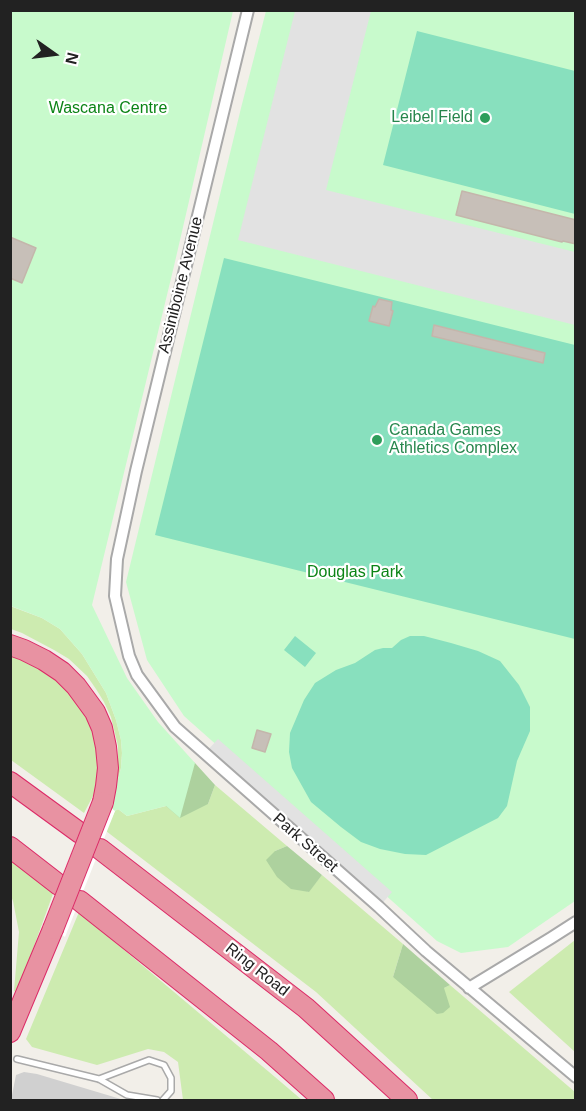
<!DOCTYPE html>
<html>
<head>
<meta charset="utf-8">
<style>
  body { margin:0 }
  #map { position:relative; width:586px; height:1111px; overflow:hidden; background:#f2efe9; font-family:Arial,sans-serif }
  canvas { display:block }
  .frame { position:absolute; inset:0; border:12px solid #222; pointer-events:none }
  .north { position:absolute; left:24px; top:24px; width:60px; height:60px; -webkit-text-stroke:4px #fff; paint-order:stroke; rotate:104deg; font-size:16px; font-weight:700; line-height:24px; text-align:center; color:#222 }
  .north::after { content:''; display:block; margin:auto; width:21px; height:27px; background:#222; clip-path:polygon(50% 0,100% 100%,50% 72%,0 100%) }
</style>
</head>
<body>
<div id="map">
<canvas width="586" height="1111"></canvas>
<div class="frame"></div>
<div class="north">N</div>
</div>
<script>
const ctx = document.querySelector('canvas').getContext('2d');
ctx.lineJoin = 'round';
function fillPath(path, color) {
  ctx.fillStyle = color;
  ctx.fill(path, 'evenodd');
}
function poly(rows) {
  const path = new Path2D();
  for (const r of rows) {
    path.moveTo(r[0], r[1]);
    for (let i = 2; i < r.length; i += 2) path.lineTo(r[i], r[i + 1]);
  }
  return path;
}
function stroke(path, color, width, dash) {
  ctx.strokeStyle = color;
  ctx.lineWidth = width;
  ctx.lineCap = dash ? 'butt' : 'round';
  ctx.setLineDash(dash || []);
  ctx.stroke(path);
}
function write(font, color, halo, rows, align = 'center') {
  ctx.font = font + ' Arial,sans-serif';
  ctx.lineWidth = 4.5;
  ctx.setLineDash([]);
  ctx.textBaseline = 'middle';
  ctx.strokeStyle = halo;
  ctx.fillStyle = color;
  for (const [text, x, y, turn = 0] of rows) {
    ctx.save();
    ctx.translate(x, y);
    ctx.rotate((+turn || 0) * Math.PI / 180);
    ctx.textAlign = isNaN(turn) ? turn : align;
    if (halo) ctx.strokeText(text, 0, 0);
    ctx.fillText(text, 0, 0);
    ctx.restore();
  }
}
fillPath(poly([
  [24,1072,37,1074,124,1100,11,1100,16,1075]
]), '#d0d0d0');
fillPath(poly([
  [10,606,42,618,60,629,82,654,106,693,116,720,121,740,122,753,121,768,110,808,118,772,118,746,111,717,104,702,96,689,87,676,69,659,54,650,22,633,11,629],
  [11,653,62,681,95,729,100,753,99,777,95,792,84,813,11,760],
  [215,785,287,846,275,851,308,892,322,875,403,944,393,977,444,988,450,985,575,1092,575,1100,433,1100,316,992,106,831,115,811,118,809,127,816,166,806,208,804],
  [11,859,54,891,17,993,14,991,19,932,13,901,11,896],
  [79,912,275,1077,302,1100,183,1100,178,1062,164,1052,148,1049,97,1065,32,1047,26,1039],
  [575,940,575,1052,509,992]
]), '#cdebb0');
fillPath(poly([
  [140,728,195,763,215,785,208,804,180,818,166,806],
  [287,846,322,875,309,892,291,889,277,877,266,860,275,851],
  [403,944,450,985,444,988,450,1007,443,1013,437,1014,393,977]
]), '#add19e');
fillPath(poly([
  [10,11,233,11,174,266,92,605,127,678,158,722,195,763,180,818,166,806,127,816,118,809,115,811,110,808,121,768,122,753,121,740,116,720,106,693,82,654,60,629,42,618,11,606],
  [266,11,575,11,575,901,508,947,461,953,437,941,184,716,147,660,126,582,241,108]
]), '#c8facc');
fillPath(poly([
  [417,31,575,71,575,214,383,165],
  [224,258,575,345,575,639,155,535],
  [295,636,316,653,305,667,284,650],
  [410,636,424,636,451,643,478,651,500,661,519,685,530,707,530,731,517,761,507,806,498,818,426,855,405,854,380,849,361,842,341,827,311,802,292,768,289,752,290,733,304,700,315,683,336,670,355,663,375,650,383,648,392,648,401,640]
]), '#88e0be');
fillPath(poly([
  [295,11,371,11,326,190,575,252,575,325,238,240],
  [218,739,392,892,379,907,204,754]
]), '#e2e2e2');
fillPath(poly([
  [94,796,115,811,65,937,44,923]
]), '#fff');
const building = poly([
  [462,191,576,220,576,244,563,241,562,242,456,215,462,191],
  [10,237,36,248,22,283,10,278,10,237],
  [379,299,392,302,391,310,393,311,389,326,369,321,373,306,375,307,379,299],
  [434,325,545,353,543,363,432,336,434,325],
  [257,730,271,734,265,752,252,748,257,730]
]);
fillPath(building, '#c7bfb8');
stroke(building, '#c4b6ab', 1.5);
const lane = poly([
  [17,1059,99,1079,127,1095,157,1100],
  [99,1079,149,1060,164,1065,171,1078,171,1091,163,1100]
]);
const street = poly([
  [248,10,136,471,117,559,115,596,129,656,137,675,175,727,379,907,426,951,576,1077],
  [469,988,551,938,576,922]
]);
const highway = poly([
  [10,645,24,650,44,660,62,672,76,686,95,712,102,728,106,747,108,768,106,786,103,802],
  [10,782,80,833],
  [10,847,59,885],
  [100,849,306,1008,407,1100],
  [80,901,269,1051,324,1100],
  [10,1032,53,929]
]);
stroke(lane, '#a9a9a9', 8);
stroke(street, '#a9a9a9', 14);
stroke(highway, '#dc2a67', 22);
stroke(lane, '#fff', 5);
stroke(street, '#fff', 10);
stroke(highway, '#e892a2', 20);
const highwayBridge = poly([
  [53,929,103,802]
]);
stroke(highwayBridge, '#dc2a67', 22, []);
stroke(highwayBridge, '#e892a2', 20);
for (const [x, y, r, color] of [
  [485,118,6,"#2e9e5b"],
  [377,440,6,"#2e9e5b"]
]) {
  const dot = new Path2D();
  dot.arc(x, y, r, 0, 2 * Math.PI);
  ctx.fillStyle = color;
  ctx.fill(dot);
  stroke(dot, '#fff', 2);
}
write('16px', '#0c8416', '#fff', [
  ["Wascana Centre",108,109],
  ["Douglas Park",355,573]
]);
write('16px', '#27864d', '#fff', [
  ["Leibel Field",473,118],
  ["Canada Games",389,431,"left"],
  ["Athletics Complex",389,449,"left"]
], 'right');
write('16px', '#222', '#fff', [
  ["Assiniboine Avenue",181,285,-76],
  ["Park Street",305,843,41],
  ["Ring Road",257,970,38]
]);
</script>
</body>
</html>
